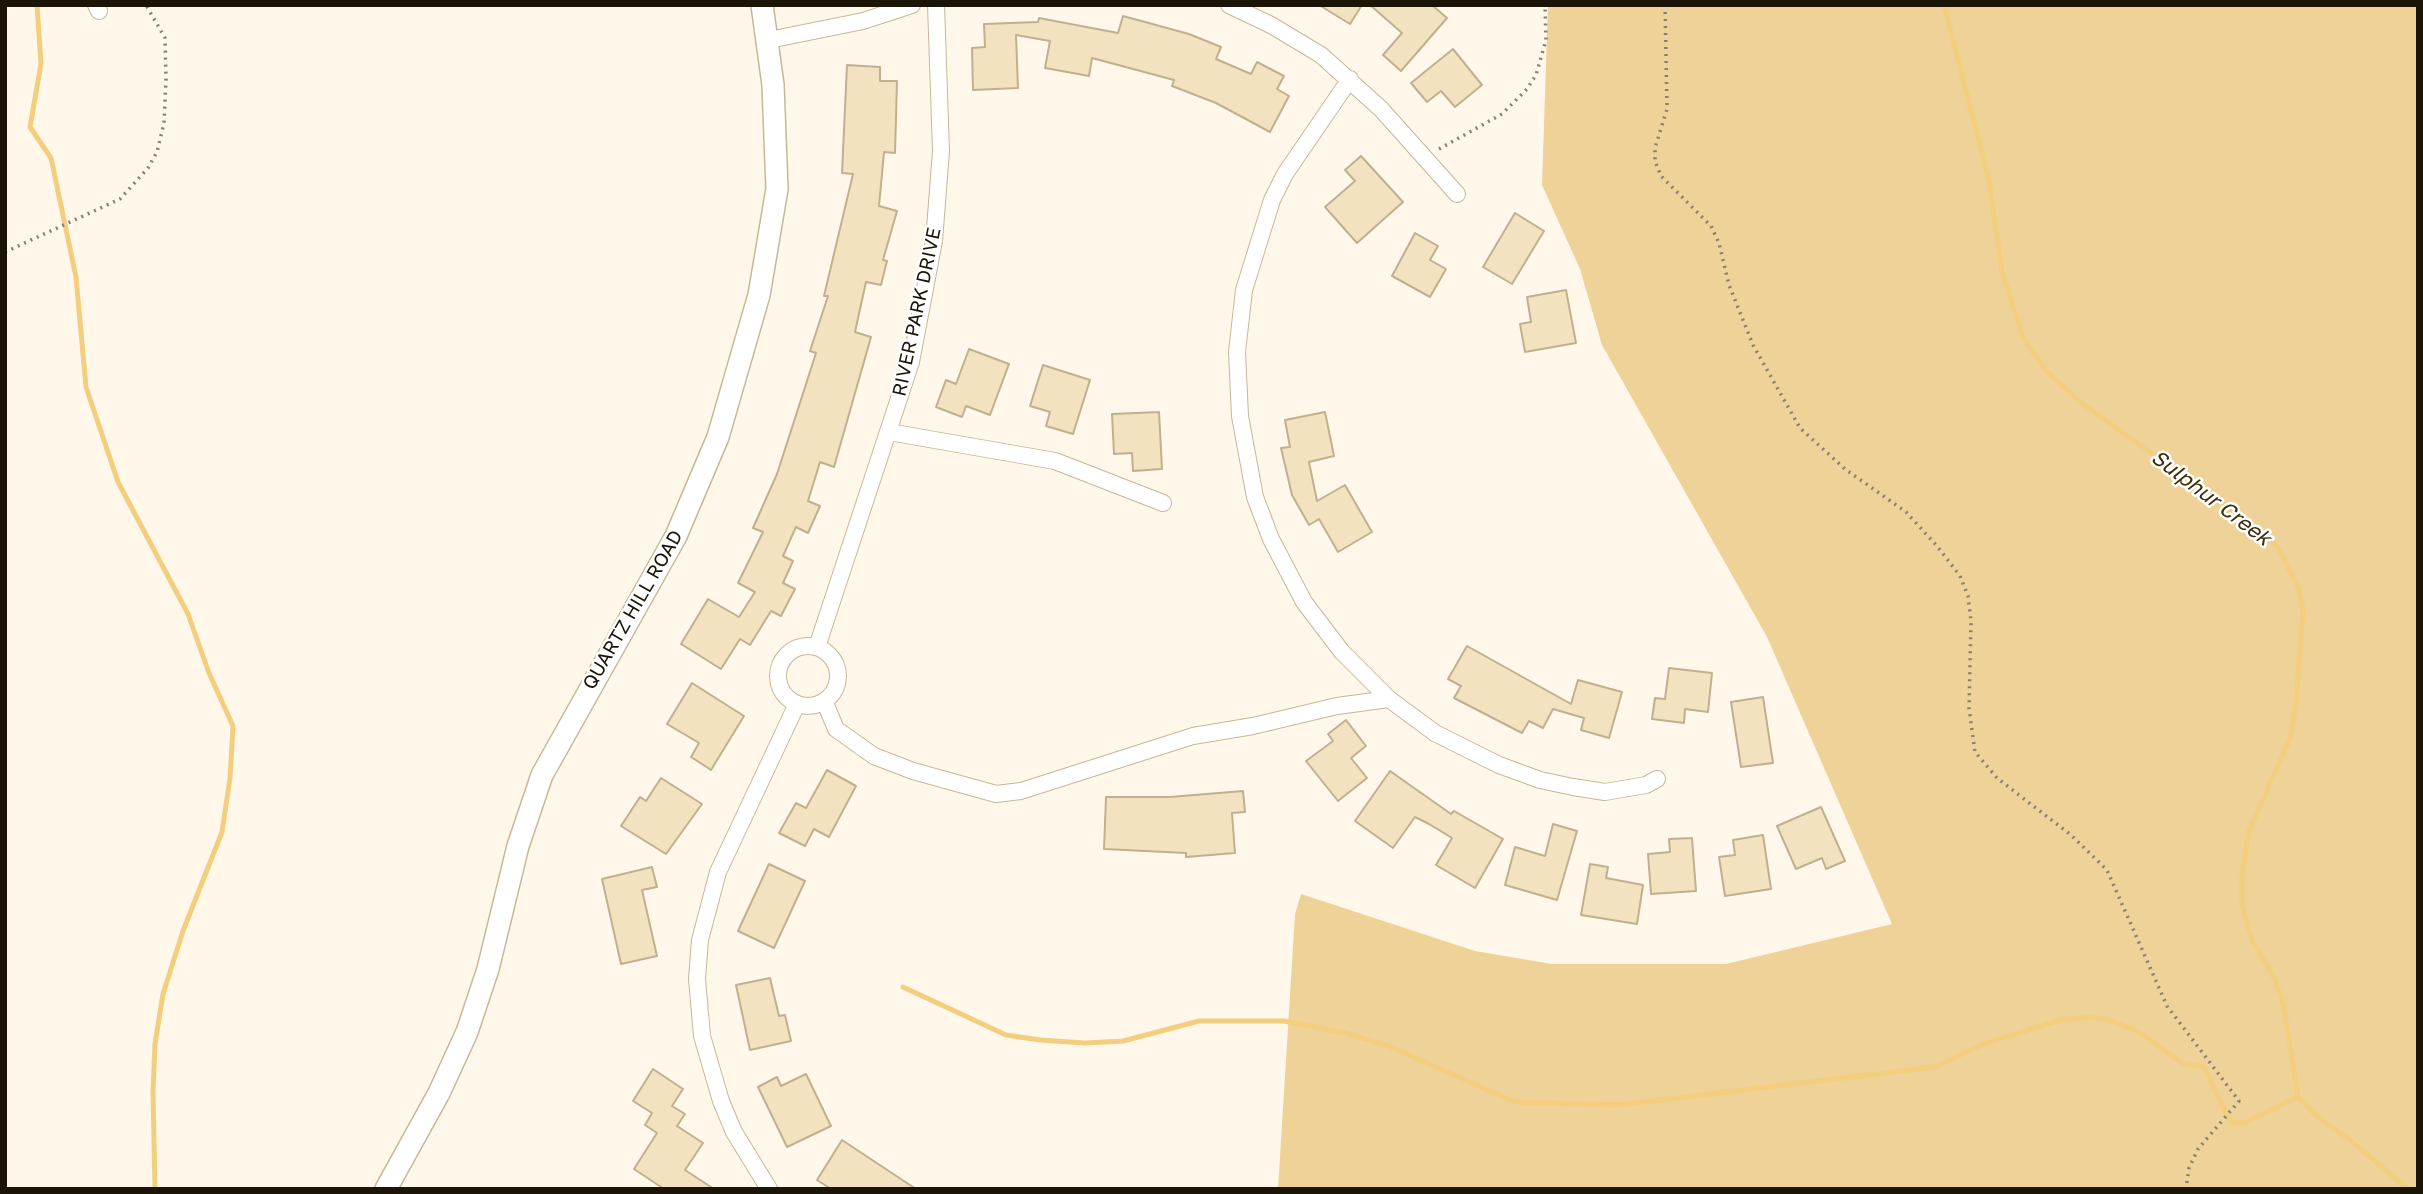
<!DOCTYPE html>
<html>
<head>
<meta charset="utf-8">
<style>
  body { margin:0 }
  #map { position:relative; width:2423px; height:1194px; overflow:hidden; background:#fff8ea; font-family:"Golos Text",sans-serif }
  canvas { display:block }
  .frame { position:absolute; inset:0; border:7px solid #1b1508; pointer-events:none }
</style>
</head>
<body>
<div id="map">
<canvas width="2423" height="1194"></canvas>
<div class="frame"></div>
</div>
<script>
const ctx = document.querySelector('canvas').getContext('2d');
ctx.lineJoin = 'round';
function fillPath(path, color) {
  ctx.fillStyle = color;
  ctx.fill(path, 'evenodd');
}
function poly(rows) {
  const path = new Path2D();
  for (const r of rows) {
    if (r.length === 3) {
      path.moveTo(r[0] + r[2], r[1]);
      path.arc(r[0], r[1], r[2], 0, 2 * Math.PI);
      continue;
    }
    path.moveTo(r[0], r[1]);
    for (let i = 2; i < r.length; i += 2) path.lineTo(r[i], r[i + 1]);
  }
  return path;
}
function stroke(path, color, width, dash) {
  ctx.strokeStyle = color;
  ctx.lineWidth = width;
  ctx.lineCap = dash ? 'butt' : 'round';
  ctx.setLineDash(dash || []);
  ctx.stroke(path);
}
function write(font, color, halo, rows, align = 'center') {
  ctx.font = font + ' "Golos Text",sans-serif';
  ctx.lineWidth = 5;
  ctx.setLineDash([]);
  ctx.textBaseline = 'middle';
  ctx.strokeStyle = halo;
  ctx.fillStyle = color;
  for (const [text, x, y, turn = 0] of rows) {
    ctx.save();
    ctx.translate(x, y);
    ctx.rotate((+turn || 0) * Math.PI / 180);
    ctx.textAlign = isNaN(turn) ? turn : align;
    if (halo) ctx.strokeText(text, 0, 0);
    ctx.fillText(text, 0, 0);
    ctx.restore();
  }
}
fillPath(poly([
  [1548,5,2418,5,2418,1189,1278,1189,1295,914,1301,894,1475,951,1552,964,1726,964,1892,924,1767,637,1602,345,1580,269,1542,185]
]), '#efd297');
stroke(poly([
  [37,5,41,64,30,127,51,158,76,277,86,387,118,482,188,614,209,673,233,726,230,778,222,832,183,931,163,994,155,1044,153,1092,155,1189],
  [1944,5,1989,181,2002,272,2023,338,2047,372,2084,405,2266,535,2279,549,2298,587,2303,609,2296,704,2290,738,2249,831,2242,874,2242,905,2252,940,2275,980,2284,1008,2298,1097,2320,1119,2350,1140,2408,1189],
  [903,987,1006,1035,1040,1040,1085,1043,1123,1041,1199,1021,1284,1021,1345,1033,1389,1046,1515,1102,1618,1105,1935,1067,1986,1043,2060,1020,2093,1017,2109,1020,2139,1032,2182,1063,2204,1067,2231,1123,2244,1123,2298,1097]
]), '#f4ce7f', 5);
const building = poly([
  [1319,5,1362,5,1350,24,1319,5],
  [1370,5,1432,5,1447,18,1401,71,1383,55,1402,33,1370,5],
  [1123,16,1189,34,1221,47,1216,59,1251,74,1257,62,1284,76,1277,89,1289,96,1270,132,1216,103,1172,86,1174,80,1092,58,1089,76,1045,68,1050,41,1016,35,1018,88,973,90,972,48,985,47,984,24,1038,22,1039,18,1118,33,1123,16],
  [1453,49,1482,85,1455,107,1441,91,1427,102,1411,83,1453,49],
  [847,65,880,67,880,81,897,81,895,153,884,152,879,206,897,211,883,260,887,261,881,285,866,282,855,332,871,337,834,467,820,462,808,501,820,506,808,533,796,527,783,556,793,561,783,583,795,589,781,616,771,611,750,645,740,639,721,669,681,644,708,599,739,617,755,592,738,583,763,532,753,528,777,474,816,353,810,351,828,296,824,296,853,174,842,173,847,65],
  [1361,156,1403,202,1357,243,1325,207,1355,181,1345,170,1361,156],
  [1515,213,1544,231,1512,284,1483,267,1515,213],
  [1415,233,1438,246,1430,260,1446,269,1430,297,1392,276,1415,233],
  [1566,290,1576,343,1525,352,1520,324,1531,322,1527,297,1566,290],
  [969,349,1009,364,990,415,966,406,962,417,936,407,946,380,956,384,969,349],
  [1043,365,1090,380,1073,434,1046,426,1050,412,1030,406,1043,365],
  [1159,412,1162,469,1133,471,1132,453,1114,454,1112,414,1159,412],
  [1325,412,1334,456,1309,462,1317,501,1345,485,1372,532,1338,552,1319,519,1309,525,1292,495,1281,448,1290,447,1285,420,1325,412],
  [1467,646,1571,704,1578,680,1622,692,1609,738,1581,730,1584,718,1553,709,1543,728,1529,721,1522,733,1454,698,1461,686,1448,679,1467,646],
  [1669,668,1712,673,1708,712,1685,709,1684,723,1652,719,1655,698,1665,699,1669,668],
  [692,683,744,716,711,770,691,757,699,743,667,724,692,683],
  [1763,697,1773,763,1741,767,1731,702,1763,697],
  [1346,720,1366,746,1351,758,1367,778,1338,801,1306,761,1333,741,1328,734,1346,720],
  [827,770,856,786,829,837,814,829,805,846,779,833,796,803,806,808,827,770],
  [1390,771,1451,814,1454,811,1503,839,1475,888,1436,865,1452,838,1429,824,1415,817,1393,848,1355,821,1390,771],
  [661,778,702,804,666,854,621,826,640,797,646,801,661,778],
  [1243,791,1245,812,1232,813,1235,853,1186,857,1186,853,1104,849,1106,797,1170,797,1243,791],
  [1821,807,1845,861,1826,869,1822,858,1796,869,1777,826,1821,807],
  [1553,824,1577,831,1557,900,1505,885,1515,847,1545,856,1553,824],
  [1763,835,1771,889,1725,896,1719,857,1735,855,1733,840,1763,835],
  [1692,838,1696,891,1651,894,1648,854,1670,852,1669,839,1692,838],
  [769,864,805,881,774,948,738,931,769,864],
  [1590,864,1608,867,1606,878,1643,885,1637,924,1581,915,1590,864],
  [652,867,657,887,642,890,657,956,621,964,602,879,652,867],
  [770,978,779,1016,785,1015,791,1041,750,1050,736,985,770,978],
  [653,1069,683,1089,672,1106,685,1114,677,1126,703,1143,685,1170,714,1189,664,1189,634,1169,657,1133,645,1125,652,1113,633,1101,653,1069],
  [806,1074,831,1126,787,1147,758,1087,777,1077,781,1086,806,1074],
  [842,1140,916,1189,831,1189,817,1180,842,1140]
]);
fillPath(building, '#f3e2bf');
stroke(building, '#c1b08f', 2);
const minor = poly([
  [96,5,99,11],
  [1229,5,1271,25,1321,55,1381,109,1457,194],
  [769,40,863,21,912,5],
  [1350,79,1285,174,1272,200,1244,290,1237,352,1240,416,1255,497,1271,539,1304,602,1342,652,1389,699,1435,733,1499,765,1540,780,1573,787,1605,792,1646,785,1657,779],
  [889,432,1055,461,1163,503],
  [808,676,30],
  [817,647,911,362,934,241,941,151,936,5],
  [825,703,836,729,874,756,913,771,996,794,1021,791,1193,736,1253,726,1337,706,1389,699],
  [769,1189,734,1132,721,1101,702,1036,697,979,700,940,718,872,797,704]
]);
const tertiary = poly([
  [386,1189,439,1093,467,1032,488,969,518,846,542,775,676,536,718,437,759,295,777,189,773,85,762,5]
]);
stroke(minor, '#c8b796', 18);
stroke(tertiary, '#c8b796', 24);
stroke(poly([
  [1665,5,1667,109,1655,148,1655,161,1661,176,1711,226,1719,243,1729,285,1753,345,1800,428,1845,469,1906,512,1937,546,1960,576,1968,596,1971,621,1969,708,1975,752,1997,778,2071,835,2107,870,2167,1006,2239,1101,2198,1149,2189,1168,2186,1189],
  [1439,149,1502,114,1527,89,1536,75,1546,40,1545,5],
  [5,252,120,199,148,168,157,152,164,123,166,79,165,38,146,5]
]), '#867f72', 3.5, [2, 5]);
stroke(minor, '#fff', 16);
stroke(tertiary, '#fff', 21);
write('19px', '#1b1508', '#fff', [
  ["RIVER PARK DRIVE",917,312,-78],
  ["QUARTZ HILL ROAD",633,610,-60]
]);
write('italic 21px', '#3d2d0a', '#fff', [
  ["Sulphur Creek",2211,498,37]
]);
</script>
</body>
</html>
